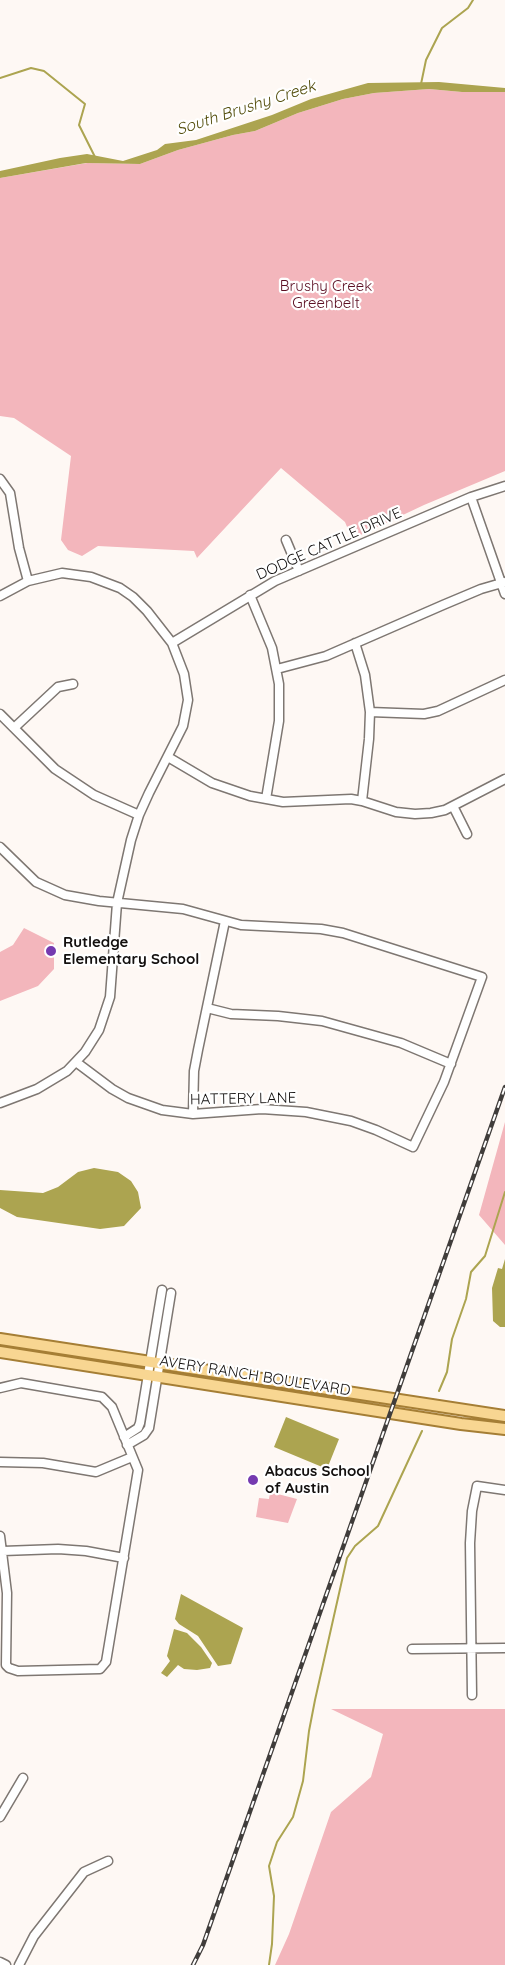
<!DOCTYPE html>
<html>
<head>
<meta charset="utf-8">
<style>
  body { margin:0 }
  canvas { display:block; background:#fef8f4 }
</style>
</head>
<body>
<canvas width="505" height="1965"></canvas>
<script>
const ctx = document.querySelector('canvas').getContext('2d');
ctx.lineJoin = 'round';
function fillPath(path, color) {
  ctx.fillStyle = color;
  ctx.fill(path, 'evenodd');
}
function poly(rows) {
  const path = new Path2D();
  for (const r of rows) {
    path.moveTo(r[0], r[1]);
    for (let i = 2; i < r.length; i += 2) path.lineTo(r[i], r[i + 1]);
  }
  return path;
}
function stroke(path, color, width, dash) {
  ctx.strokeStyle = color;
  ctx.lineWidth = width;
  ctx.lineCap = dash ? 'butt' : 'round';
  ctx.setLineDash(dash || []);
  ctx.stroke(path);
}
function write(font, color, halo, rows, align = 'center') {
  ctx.font = font + ' Quicksand,sans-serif';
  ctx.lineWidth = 4.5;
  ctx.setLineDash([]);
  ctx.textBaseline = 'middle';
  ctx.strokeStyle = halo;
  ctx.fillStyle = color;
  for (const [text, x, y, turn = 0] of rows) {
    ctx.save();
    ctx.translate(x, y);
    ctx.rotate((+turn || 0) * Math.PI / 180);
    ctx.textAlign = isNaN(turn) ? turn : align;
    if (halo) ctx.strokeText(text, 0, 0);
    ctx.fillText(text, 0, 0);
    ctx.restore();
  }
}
fillPath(poly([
  [429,89,462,92,505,92,505,471,424,505,352,539,345,522,281,468,197,558,194,551,98,546,82,556,68,550,61,540,71,456,14,418,0,416,0,178,87,163,140,164,178,150,233,135,255,131,298,113,343,99,374,93],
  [24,928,54,943,54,969,38,986,0,1001,0,952,13,945],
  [505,1122,505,1245,479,1215],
  [270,1492,297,1499,288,1523,256,1517,259,1498,269,1499],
  [331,1709,505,1709,505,1965,275,1965,289,1934,331,1812,371,1777,383,1734]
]), '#f3b6bc');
fillPath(poly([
  [439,82,505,88,505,92,462,92,429,89,374,93,343,99,298,113,255,131,233,135,178,150,140,164,86,163,0,178,0,171,60,158,87,154,123,161,157,150,165,144,196,140,272,115,311,99,368,83],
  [94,1168,118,1172,131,1181,138,1192,141,1208,124,1226,100,1229,17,1217,0,1208,0,1190,43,1193,58,1187,78,1172],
  [505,1259,505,1327,500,1327,493,1321,492,1288,498,1268,502,1269],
  [286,1417,339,1439,327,1469,274,1447],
  [181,1594,243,1628,231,1664,218,1666,198,1636,179,1624,175,1619],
  [174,1629,187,1633,201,1647,212,1663,210,1668,197,1670,184,1669,178,1665,167,1677,161,1673,170,1661,167,1656]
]), '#aca450');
stroke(poly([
  [0,78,31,68,44,71,85,104,79,125,95,157],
  [421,84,426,60,442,28,468,8,473,0],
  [439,1391,447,1372,452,1339,466,1299,471,1272,485,1256,505,1192],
  [269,1965,272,1944,274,1896,269,1866,277,1842,293,1817,303,1781,309,1731,315,1700,347,1558,355,1546,378,1526,422,1431]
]), '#aca450', 2);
const minor = poly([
  [0,479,10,493,19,548,28,581],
  [471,497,505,594],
  [286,540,299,571],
  [250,595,272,648,279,684,279,721,266,799],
  [0,596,28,581,62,573,91,577,120,588,133,597,147,611,172,643,184,674,188,700,183,726,149,793,139,815,131,840,117,903,110,997,99,1030,85,1052,67,1071,37,1089,0,1103],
  [172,643,275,581,471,497,505,486],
  [355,643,365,675,370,712,369,739,362,801],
  [277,669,326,656,443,605,481,589,505,582],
  [370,712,424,714,438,711,505,680],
  [0,714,55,769,94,795,139,815],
  [14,728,58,687,73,684],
  [168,757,212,783,250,796,283,802,351,799,362,801,396,812,415,814,431,813,445,810,505,779],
  [453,806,467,834],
  [0,847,36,882,65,895,99,901,183,909,241,925,321,929,343,933,482,977,444,1082,413,1147,376,1130,351,1121,306,1112,262,1109,193,1114,162,1110,128,1098,112,1089,76,1062],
  [207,1008,231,1014,278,1016,322,1021,401,1043,451,1064],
  [193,1114,194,1071,198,1050,225,921],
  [0,1388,21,1383,102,1397,112,1407,138,1470,106,1662,100,1669,18,1671,9,1668,6,1665,7,1593,0,1536],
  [124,1437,138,1428,140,1423,162,1290],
  [127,1445,144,1435,149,1428,171,1293],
  [0,1462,43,1463,96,1472,132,1457],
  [3,1551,58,1549,86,1551,124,1558],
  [412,1649,505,1648],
  [472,1695,470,1543,472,1511,477,1486,505,1490],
  [0,1817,23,1778],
  [0,1962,6,1965],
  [19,1965,34,1936,84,1872,108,1861]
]);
const major = poly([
  [0,1339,505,1416],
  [0,1352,461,1424,505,1429]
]);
stroke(minor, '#7e7772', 11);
stroke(major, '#a57e35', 14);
stroke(minor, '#fff', 8);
stroke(major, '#f8d692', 10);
const rail = poly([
  [193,1965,203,1945,505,1087]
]);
stroke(rail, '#403d3b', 4.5);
stroke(rail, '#fff', 2, [7]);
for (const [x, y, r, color] of [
  [51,951,6,"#753ab0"],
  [253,1480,6,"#753ab0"]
]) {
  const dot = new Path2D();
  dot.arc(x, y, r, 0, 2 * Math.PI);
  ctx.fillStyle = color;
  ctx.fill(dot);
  stroke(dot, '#fff', 2);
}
write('15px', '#5c0f23', '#fff', [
  ["Brushy Creek",326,286],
  ["Greenbelt",326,303]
]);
write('15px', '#13100f', '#fff', [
  ["DODGE CATTLE DRIVE",329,544,-24],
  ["HATTERY LANE",243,1099,-1],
  ["AVERY RANCH BOULEVARD",255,1376,9]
]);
write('bold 15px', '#13100f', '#fff', [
  ["Rutledge",63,942],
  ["Elementary School",63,959],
  ["Abacus School",265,1471],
  ["of Austin",265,1488]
], 'left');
write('italic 16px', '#544e0c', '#fff', [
  ["South Brushy Creek",246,108,-18]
]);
</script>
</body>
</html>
